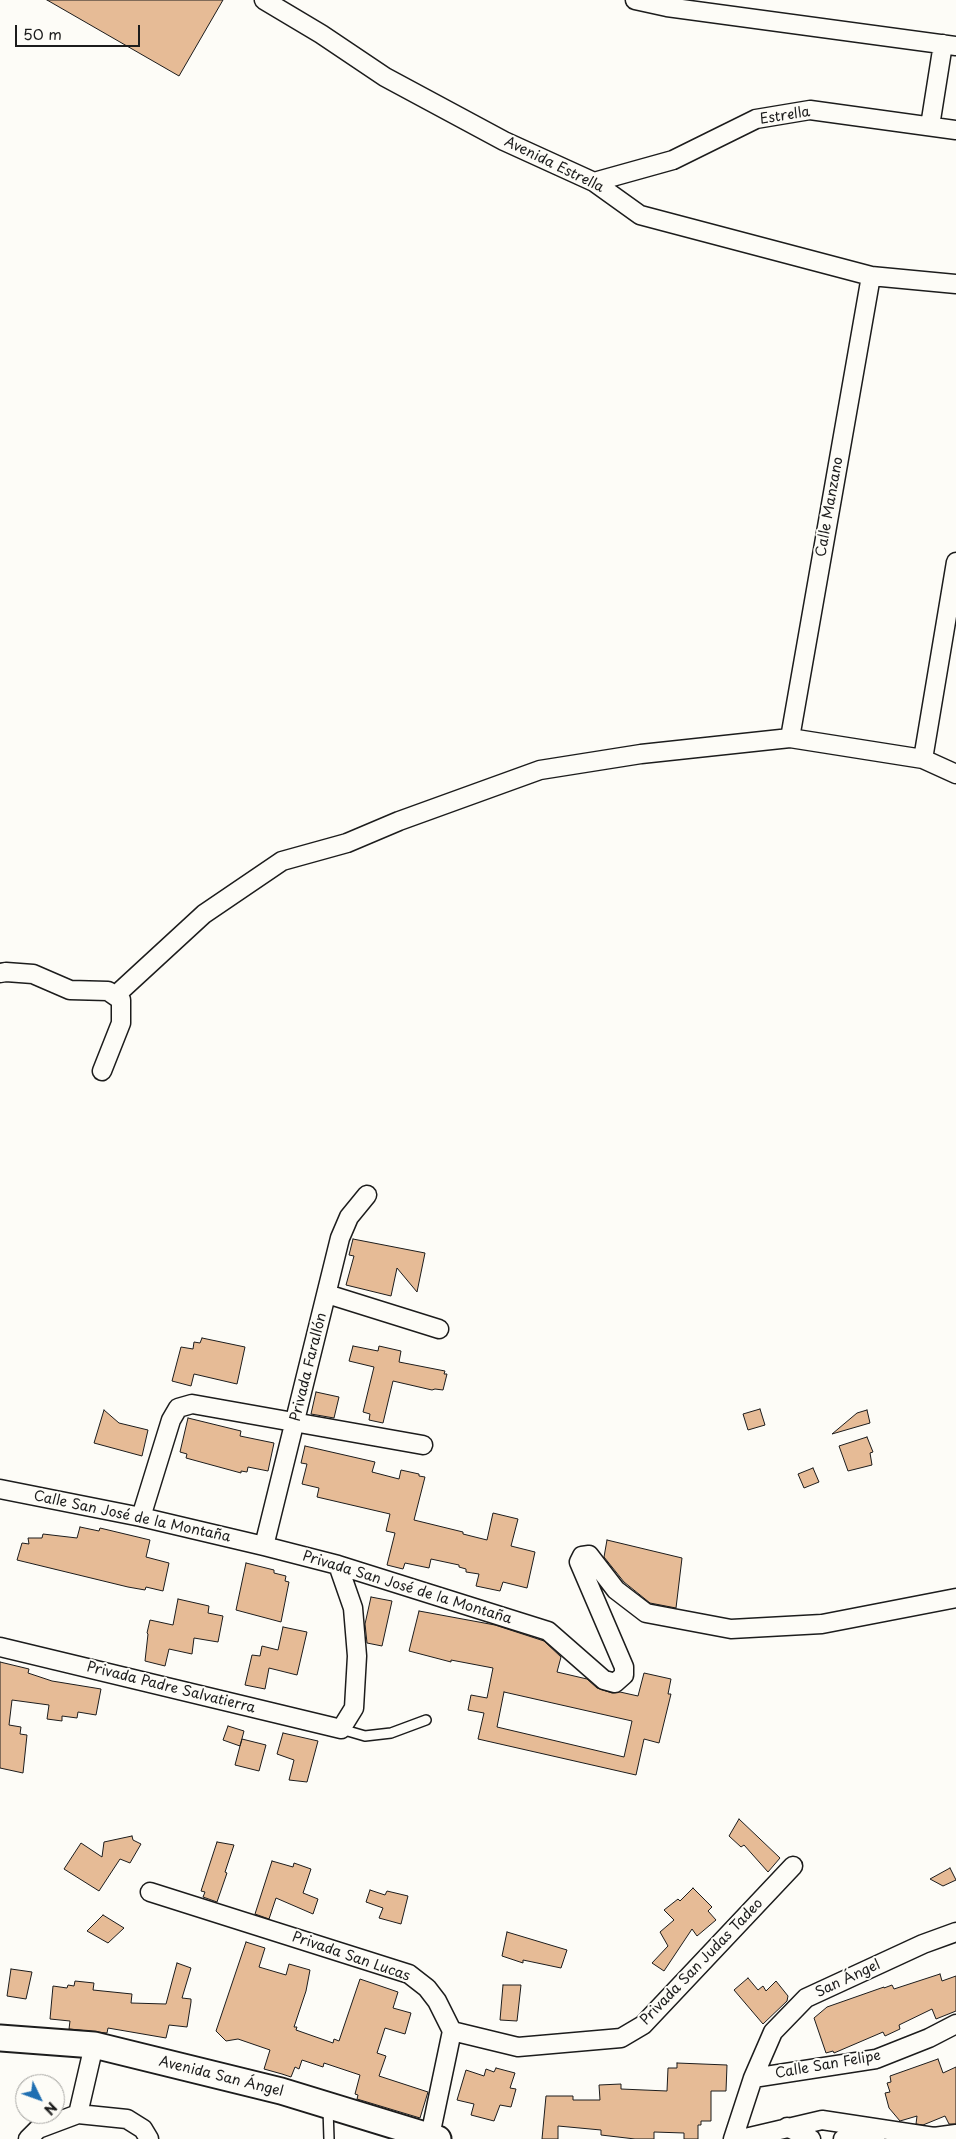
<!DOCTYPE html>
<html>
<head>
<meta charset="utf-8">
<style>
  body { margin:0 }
  #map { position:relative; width:956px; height:2139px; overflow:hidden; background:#fdfcf7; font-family:"Playpen Sans",sans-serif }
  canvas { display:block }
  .north { position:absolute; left:15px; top:2074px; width:50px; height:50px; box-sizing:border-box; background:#fdfcf7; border:1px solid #a3a29f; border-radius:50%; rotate:132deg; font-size:14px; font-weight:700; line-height:20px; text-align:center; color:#1c1c1c }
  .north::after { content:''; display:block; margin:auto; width:18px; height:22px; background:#1f6fb2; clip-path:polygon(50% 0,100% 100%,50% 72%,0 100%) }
  .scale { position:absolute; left:15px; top:25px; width:125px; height:22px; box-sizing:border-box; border:2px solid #1c1c1c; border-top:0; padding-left:6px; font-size:15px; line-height:18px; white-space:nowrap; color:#1c1c1c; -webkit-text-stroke:4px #fdfcf7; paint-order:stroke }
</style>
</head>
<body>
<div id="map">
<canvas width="956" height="2139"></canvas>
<div class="north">N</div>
<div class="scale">50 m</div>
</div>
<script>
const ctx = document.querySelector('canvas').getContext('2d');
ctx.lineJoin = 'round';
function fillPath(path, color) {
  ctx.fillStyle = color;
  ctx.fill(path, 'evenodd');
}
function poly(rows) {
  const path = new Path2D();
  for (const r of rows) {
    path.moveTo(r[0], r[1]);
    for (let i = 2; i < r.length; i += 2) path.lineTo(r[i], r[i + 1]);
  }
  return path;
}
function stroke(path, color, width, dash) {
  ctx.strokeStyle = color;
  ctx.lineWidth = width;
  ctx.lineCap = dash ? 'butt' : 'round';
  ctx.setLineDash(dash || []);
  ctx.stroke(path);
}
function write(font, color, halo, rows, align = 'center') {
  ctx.font = font + ' "Playpen Sans",sans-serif';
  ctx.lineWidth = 4;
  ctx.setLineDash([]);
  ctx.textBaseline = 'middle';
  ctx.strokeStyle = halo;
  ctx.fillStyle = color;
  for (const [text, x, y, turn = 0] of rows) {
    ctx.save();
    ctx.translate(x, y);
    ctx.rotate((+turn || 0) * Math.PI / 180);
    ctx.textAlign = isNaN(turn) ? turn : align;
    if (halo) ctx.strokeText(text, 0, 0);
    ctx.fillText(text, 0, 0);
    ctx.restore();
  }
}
const building = poly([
  [47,0,223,0,179,76,47,0],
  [353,1239,425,1253,417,1292,397,1268,391,1296,346,1285,354,1256,349,1255,353,1239],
  [202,1338,245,1347,237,1384,194,1374,191,1386,172,1381,181,1347,193,1349,194,1342,200,1343,202,1338],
  [353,1346,378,1351,379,1346,401,1351,399,1362,445,1371,444,1374,447,1374,443,1390,435,1389,432,1390,393,1381,383,1423,369,1420,370,1414,363,1412,374,1367,349,1361,353,1346],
  [316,1392,339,1397,334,1418,311,1414,316,1392],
  [760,1409,765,1425,748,1430,743,1414,760,1409],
  [104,1410,119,1423,148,1430,142,1456,94,1443,104,1410],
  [867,1410,870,1423,832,1434,857,1413,867,1410],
  [188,1418,241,1431,240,1436,274,1443,268,1471,248,1467,247,1472,241,1471,241,1473,186,1458,187,1454,180,1452,188,1418],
  [867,1437,873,1452,870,1453,872,1465,848,1471,839,1446,867,1437],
  [305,1446,375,1462,372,1472,399,1479,401,1470,419,1474,419,1476,425,1477,414,1520,463,1532,463,1534,487,1540,493,1513,518,1519,511,1546,535,1552,527,1588,503,1582,500,1591,476,1586,479,1574,466,1572,466,1569,459,1567,459,1565,431,1559,429,1568,405,1563,403,1569,387,1565,395,1533,386,1531,390,1514,317,1497,319,1488,302,1484,307,1464,301,1463,305,1446],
  [813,1468,819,1482,804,1488,798,1474,813,1468],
  [80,1527,99,1531,100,1528,150,1540,146,1557,169,1563,163,1591,146,1587,145,1590,128,1587,17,1560,22,1543,29,1544,28,1538,42,1538,43,1534,77,1538,80,1527],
  [607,1540,682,1558,676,1608,650,1603,624,1582,604,1557,607,1540],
  [246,1563,274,1570,274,1573,286,1576,285,1581,289,1582,281,1622,236,1610,246,1563],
  [371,1597,392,1601,382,1646,367,1643,365,1624,371,1597],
  [178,1599,209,1606,208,1613,223,1616,218,1642,194,1638,192,1654,169,1649,165,1666,145,1661,148,1634,147,1633,150,1620,173,1625,178,1599],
  [419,1611,495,1625,544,1641,561,1657,557,1672,587,1679,597,1688,612,1693,620,1692,638,1696,644,1673,671,1679,668,1694,671,1694,659,1743,644,1739,636,1775,478,1739,484,1713,468,1710,471,1695,487,1698,493,1668,451,1660,451,1662,409,1651,419,1611],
  [504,1692,632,1721,624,1757,497,1727,504,1692],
  [283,1627,307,1632,297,1675,269,1668,265,1689,245,1685,252,1655,260,1656,262,1646,278,1650,283,1627],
  [0,1662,29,1669,28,1673,52,1681,101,1689,96,1715,78,1712,77,1718,62,1716,62,1721,47,1719,49,1705,12,1700,9,1725,21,1727,20,1734,27,1735,23,1773,0,1768,0,1662],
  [228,1726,244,1731,240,1746,242,1739,266,1745,259,1771,235,1765,240,1746,223,1740,228,1726],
  [283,1733,318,1741,307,1782,289,1780,294,1760,277,1754,283,1733],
  [739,1819,780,1858,768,1872,744,1845,741,1847,729,1836,739,1819],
  [132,1836,133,1840,141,1844,130,1863,120,1859,99,1891,64,1869,81,1843,102,1857,104,1842,132,1836],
  [217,1842,234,1845,225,1872,227,1873,217,1902,203,1897,205,1892,201,1891,217,1842],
  [272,1861,293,1867,294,1863,311,1869,303,1893,318,1899,313,1914,276,1898,269,1919,255,1914,272,1861],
  [950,1868,956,1880,943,1886,930,1879,950,1868],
  [693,1888,712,1907,708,1911,716,1920,697,1936,692,1929,664,1971,652,1963,668,1946,660,1932,674,1920,664,1910,678,1899,680,1901,693,1888],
  [370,1890,385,1895,387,1891,408,1896,401,1924,379,1918,383,1908,366,1902,370,1890],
  [103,1915,124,1928,108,1943,87,1931,103,1915],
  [507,1932,567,1950,561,1968,523,1960,523,1963,502,1956,507,1932],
  [246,1942,265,1948,259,1967,286,1975,289,1964,310,1970,306,1991,294,2027,297,2027,296,2030,333,2043,334,2039,339,2041,360,1979,398,1992,393,2008,411,2013,405,2034,385,2028,377,2053,386,2056,379,2076,428,2092,420,2118,357,2099,358,2095,355,2094,360,2075,324,2063,323,2067,302,2060,299,2069,295,2067,291,2077,282,2074,264,2069,270,2050,238,2039,226,2041,216,2031,246,1942],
  [177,1963,191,1968,182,1998,191,1999,191,2002,187,2027,169,2025,166,2038,108,2028,107,2033,69,2029,70,2021,50,2019,53,1986,67,1988,68,1985,74,1986,75,1981,94,1983,93,1990,132,1994,131,2003,166,2004,177,1963],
  [11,1969,32,1972,26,1999,7,1996,11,1969],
  [940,1974,942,1981,956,1976,956,2011,936,2019,932,2009,899,2025,900,2029,885,2036,883,2032,834,2053,833,2051,826,2053,814,2018,827,2007,884,1987,884,1988,892,1985,894,1989,940,1974],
  [748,1978,758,1990,763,1986,766,1991,776,1981,788,1996,787,2001,763,2024,734,1990,748,1978],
  [503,1985,521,1985,517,2021,500,2020,503,1985],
  [938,2059,943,2073,956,2067,956,2124,949,2124,945,2116,923,2125,916,2124,917,2116,900,2121,889,2108,885,2093,890,2092,887,2083,891,2082,890,2076,938,2059],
  [677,2063,727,2065,726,2091,711,2091,711,2121,701,2121,701,2125,698,2125,698,2139,684,2139,684,2133,654,2132,654,2139,635,2139,601,2135,601,2130,558,2126,558,2139,542,2139,546,2096,573,2096,573,2100,600,2100,599,2085,621,2084,621,2089,667,2091,668,2068,677,2068,677,2063],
  [496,2068,515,2073,510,2088,516,2089,511,2107,500,2105,494,2121,471,2115,474,2104,457,2100,466,2070,484,2076,486,2069,494,2072,496,2068]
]);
fillPath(building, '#e6bb96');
stroke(building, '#1c1c1c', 1);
const service = poly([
  [341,1729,365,1736,391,1733,426,1720],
  [328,2108,329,2139]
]);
const minor = poly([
  [264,0,321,34,385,77,504,141,594,182,640,215,871,276,956,284],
  [635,0,667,7,956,46],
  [930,126,943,44],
  [594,182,673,160,756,119,810,110,956,130],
  [790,738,871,276],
  [923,759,956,562],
  [0,973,6,972,33,974,70,990,108,991,121,1000,121,1023,102,1071],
  [116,995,204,914,282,861,347,843,399,821,540,770,641,754,790,738,923,759,956,774],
  [327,1294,439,1329],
  [0,1489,141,1517,264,1546,338,1565,548,1631,604,1680,615,1683,624,1675,624,1667,579,1562,582,1556,589,1555,616,1590,646,1613,731,1629,822,1624,956,1598],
  [141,1517,171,1420,178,1408,192,1404,423,1445],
  [264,1546,340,1238,349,1217,367,1195],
  [0,1647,341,1729,354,1708,357,1656,353,1608,338,1565],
  [150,1892,409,1974,427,1988,437,2001,452,2031,430,2136],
  [452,2031,518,2047,621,2038,643,2025,793,1866],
  [753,2078,876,2059,929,2038,956,2024],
  [78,2114,94,2045],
  [787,2127,811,2139],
  [28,2139,38,2129,78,2114,127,2119,143,2129,149,2139],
  [733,2139,753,2078,773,2032,806,1998,923,1944,956,1932],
  [741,2139,822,2120,934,2137,956,2134],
  [843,2139,877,2133]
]);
const secondary = poly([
  [0,2038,94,2045,281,2091,438,2139]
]);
stroke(service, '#1c1c1c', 12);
stroke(minor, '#1c1c1c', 21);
stroke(secondary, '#1c1c1c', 29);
stroke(service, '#fdfcf7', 9);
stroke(minor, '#fdfcf7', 18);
stroke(secondary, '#fdfcf7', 25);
write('14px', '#1c1c1c', '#fdfcf7', [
  ["Estrella",785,116,-9],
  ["Avenida Estrella",554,165,26],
  ["Calle Manzano",830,507,-80],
  ["Privada Farallón",309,1367,-76],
  ["Calle San José de la Montaña",132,1517,12],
  ["Privada San José de la Montaña",407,1588,17],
  ["Privada Padre Salvatierra",171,1688,14],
  ["Privada San Lucas",351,1957,19],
  ["Privada San Judas Tadeo",702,1962,-46],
  ["San Ángel",848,1979,-25],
  ["Calle San Felipe",828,2065,-10],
  ["Avenida San Ángel",221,2077,14]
]);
</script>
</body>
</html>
